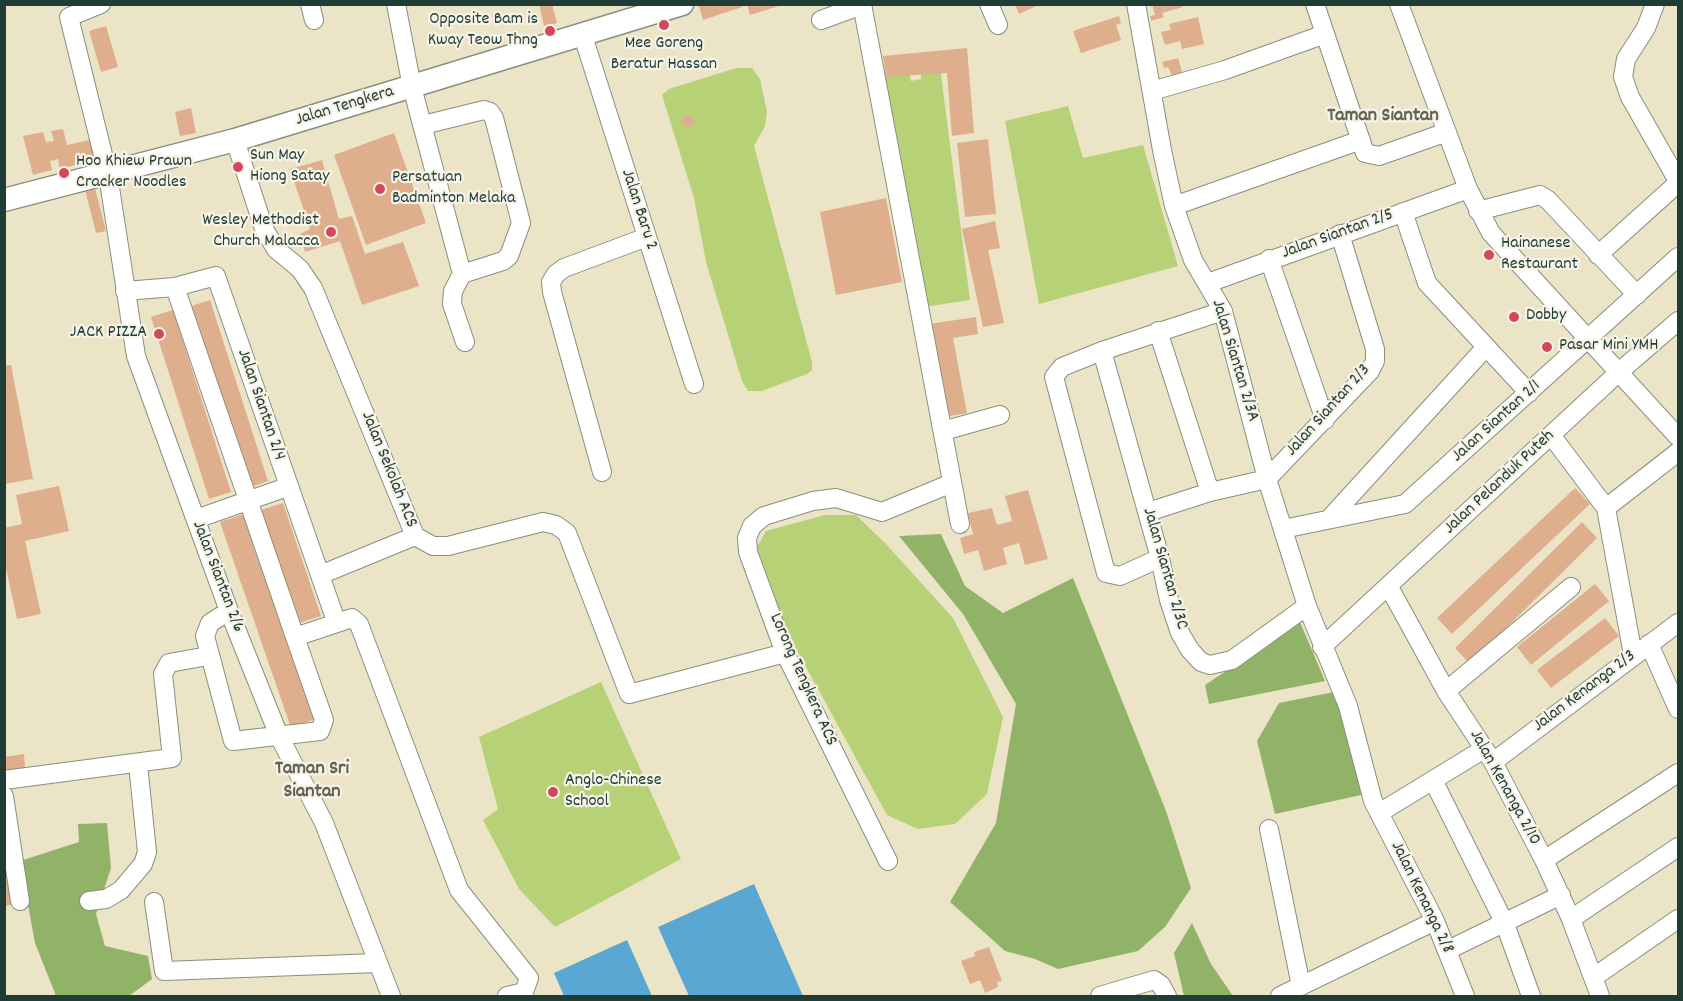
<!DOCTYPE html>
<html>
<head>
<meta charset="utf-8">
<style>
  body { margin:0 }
  #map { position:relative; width:1683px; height:1001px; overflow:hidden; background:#ece4c7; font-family:Dekko,sans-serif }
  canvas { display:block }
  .frame { position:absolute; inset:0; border:6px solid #1f3d34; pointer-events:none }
</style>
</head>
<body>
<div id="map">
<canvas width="1683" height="1001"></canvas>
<div class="frame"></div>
</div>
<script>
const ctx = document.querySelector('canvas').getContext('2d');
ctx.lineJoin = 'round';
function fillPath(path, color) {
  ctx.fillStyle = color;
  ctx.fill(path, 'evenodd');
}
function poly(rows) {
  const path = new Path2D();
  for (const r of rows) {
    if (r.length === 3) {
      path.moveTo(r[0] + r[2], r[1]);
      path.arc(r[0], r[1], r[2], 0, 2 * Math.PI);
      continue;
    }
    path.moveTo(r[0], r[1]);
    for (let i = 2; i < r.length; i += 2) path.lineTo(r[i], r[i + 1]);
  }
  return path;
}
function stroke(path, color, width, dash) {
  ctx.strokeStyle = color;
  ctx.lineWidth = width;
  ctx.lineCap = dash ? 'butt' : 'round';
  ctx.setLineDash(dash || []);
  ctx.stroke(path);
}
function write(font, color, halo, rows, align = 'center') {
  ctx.font = font + ' Dekko,sans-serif';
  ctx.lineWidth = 4.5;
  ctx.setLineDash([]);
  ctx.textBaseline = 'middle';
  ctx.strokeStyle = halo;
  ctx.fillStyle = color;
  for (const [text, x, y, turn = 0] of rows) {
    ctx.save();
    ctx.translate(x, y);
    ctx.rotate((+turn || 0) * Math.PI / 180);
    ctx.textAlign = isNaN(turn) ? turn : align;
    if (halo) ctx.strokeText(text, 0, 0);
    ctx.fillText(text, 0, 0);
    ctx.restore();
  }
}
fillPath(poly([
  [940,67,970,300,924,307,884,75,909,72,911,81,921,79,920,69],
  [736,68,752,68,760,79,767,112,765,126,754,146,812,362,812,370,807,374,762,391,748,391,742,381,706,262,694,198,662,95,669,89],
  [1068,106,1083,158,1143,145,1178,266,1039,304,1005,121],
  [825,515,856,515,886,544,953,618,1003,717,987,794,955,824,918,829,887,815,789,636,757,547,766,531],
  [601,682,681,859,555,927,519,889,483,820,498,809,479,737]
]), '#b7d176');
fillPath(poly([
  [941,534,965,586,1003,613,1073,578,1166,811,1191,888,1165,927,1138,951,1058,969,1035,959,1005,951,950,902,996,823,1016,704,963,614,899,536],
  [1300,622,1325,681,1209,704,1205,685],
  [1334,692,1346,715,1361,795,1275,814,1257,741,1279,703],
  [107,823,111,868,96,914,105,946,148,956,152,979,129,996,56,996,35,943,20,861,79,842,78,824],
  [1192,923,1211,964,1233,996,1184,996,1174,953]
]), '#91b367');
fillPath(poly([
  [754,884,803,996,689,996,658,927],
  [627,940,652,996,564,996,554,973]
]), '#5aa7d3');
fillPath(poly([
  [539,4,552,4,557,23,544,26],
  [747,4,782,4,782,5,750,15],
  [1015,4,1041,4,1019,14],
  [1152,4,1182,4,1183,7,1162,13,1164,17,1151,21,1150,16,1155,15],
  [704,5,742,5,742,7,703,20,699,6],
  [1119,16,1121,23,1116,25,1121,40,1081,53,1073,31],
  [1198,17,1204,44,1182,49,1180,41,1165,45,1161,32,1171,30,1169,24],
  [106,26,118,67,101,72,89,31],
  [967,48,974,133,952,136,947,73,886,77,883,56],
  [1178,58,1183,75,1173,78,1168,67,1164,68,1162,62],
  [191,108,196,133,180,136,175,112],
  [688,121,6],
  [63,129,67,145,90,140,95,160,60,169,58,159,50,161,52,170,33,175,23,136,43,132,46,142,54,141,51,131],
  [394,133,426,223,366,245,334,155],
  [988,139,996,214,965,217,957,143],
  [322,160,339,219,352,216,365,254,403,242,419,286,362,305,340,241,305,252,300,234,310,229,290,169],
  [94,184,106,231,96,233,84,186],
  [886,198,902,282,836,295,820,212],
  [995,221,1000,248,988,250,1004,323,983,327,962,229],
  [210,300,268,481,246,489,188,307],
  [173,310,231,492,209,499,151,317],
  [976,317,978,334,953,338,967,413,945,417,929,324],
  [11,365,33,479,4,484,4,366],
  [59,486,69,531,25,541,41,614,17,619,4,559,4,528,22,524,16,495],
  [1575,488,1590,504,1452,634,1437,618],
  [1028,490,1048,559,1025,565,1019,543,1003,548,1007,564,984,571,978,550,964,554,960,538,973,534,968,513,992,508,997,525,1012,521,1005,496],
  [283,503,321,616,296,624,258,511],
  [244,514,315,719,291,728,220,522],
  [1582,522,1597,538,1470,664,1455,648],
  [1595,584,1609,601,1531,665,1517,647],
  [1605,618,1619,636,1551,688,1537,670],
  [24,754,25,768,4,771,4,757],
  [4,874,15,903,4,907],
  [989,947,1002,981,997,982,998,987,985,993,980,980,970,984,961,961,975,956,974,952]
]), '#dfae8d');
const minor = poly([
  [101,4,69,17,108,175,136,356,229,611,279,736,324,823,391,996],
  [310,4,314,20],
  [396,4,412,87,462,274,503,261,509,256,521,223,494,118,490,112,484,110,423,125],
  [862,4,960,524],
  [989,4,998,25],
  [1136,4,1162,150,1174,206,1193,260,1223,311,1267,479,1307,606,1348,706,1373,801,1435,921,1465,996],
  [1315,4,1365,153,1379,156,1447,132],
  [1399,4,1468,189,1491,233,1678,437],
  [1655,4,1646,28,1626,59,1623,77,1630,97,1678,181],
  [821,20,862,5],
  [583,36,694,384],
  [1152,91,1225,70,1325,34],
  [235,140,264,229,276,249,300,269,313,288,415,536,433,546,448,546,543,522,556,525,567,533,629,694,785,653],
  [1174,206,1361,140],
  [1478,211,1540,195,1548,200,1637,295],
  [1403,212,1427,283,1529,393],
  [1598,255,1678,183],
  [1269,259,1325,420],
  [462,274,453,291,452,304,465,342],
  [1208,283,1468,189],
  [175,287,295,637],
  [125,291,175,287,216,276,336,621],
  [1158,331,1210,492],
  [1102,351,1160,558,1169,600,1180,633,1190,650,1201,662,1210,665,1232,660,1307,606],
  [943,431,1000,415],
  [1551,435,1606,508,1633,655],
  [602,472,552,292,551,282,556,274,564,268,647,237],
  [1606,508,1678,452],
  [1148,512,1210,492,1267,479,1370,371,1375,361,1375,349,1340,234],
  [196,519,287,487],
  [1329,519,1486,347],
  [1283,529,1405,504,1678,257],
  [1160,558,1120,576,1106,573,1054,377,1062,367,1102,351,1223,311],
  [320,575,415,536],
  [1389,587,1446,691,1493,762,1544,860,1571,919,1600,996],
  [229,611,210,623,205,636,233,741,320,731,324,720,295,637,352,618,359,624,459,890,529,978,524,992,507,996],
  [1649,644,1678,709],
  [1322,647,1619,372,1678,321],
  [1446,691,1571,587],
  [1493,762,1678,623],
  [4,780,172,758,163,674,169,663,208,656],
  [1433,780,1505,924,1531,996],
  [4,796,20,901],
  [1379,813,1484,749],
  [1269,829,1301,986],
  [1544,860,1678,773],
  [888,861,785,653,748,552,747,538,752,526,764,516,813,501,836,498,882,512,952,483],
  [89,901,106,899,121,890,143,864,147,852,138,764],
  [154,902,164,971,377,963],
  [1571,919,1678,847],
  [1448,950,1561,895],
  [1594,977,1678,919],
  [1100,996,1154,980,1161,985,1167,996],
  [1280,996,1435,921]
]);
const major = poly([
  [4,200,235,140,682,4]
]);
stroke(minor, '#86907e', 20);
stroke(major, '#86907e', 25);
stroke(minor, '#fff', 18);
stroke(major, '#fff', 22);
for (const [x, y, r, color] of [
  [664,25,6,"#d1495b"],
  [550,31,6,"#d1495b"],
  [238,167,6,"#d1495b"],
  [64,173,6,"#d1495b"],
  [380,189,6,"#d1495b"],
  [331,232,6,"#d1495b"],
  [1489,255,6,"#d1495b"],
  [1514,317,6,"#d1495b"],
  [159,334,6,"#d1495b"],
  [1547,347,6,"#d1495b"],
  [553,792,6,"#d1495b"]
]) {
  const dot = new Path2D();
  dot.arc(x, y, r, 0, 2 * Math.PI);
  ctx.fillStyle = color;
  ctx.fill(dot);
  stroke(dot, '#f7f3e8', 2);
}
write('18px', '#1f3d34', '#f7f3e8', [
  ["Opposite Bam is",538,21,"right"],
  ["Kway Teow Thng",538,42,"right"],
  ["Mee Goreng",664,45,"center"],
  ["Beratur Hassan",664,66,"center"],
  ["Sun May",250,157],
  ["Hiong Satay",250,178],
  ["Hoo Khiew Prawn",76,163],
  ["Cracker Noodles",76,184],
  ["Persatuan",392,179],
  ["Badminton Melaka",392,200],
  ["Wesley Methodist",319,222,"right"],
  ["Church Malacca",319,243,"right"],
  ["Hainanese",1501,245],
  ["Restaurant",1501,266],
  ["Dobby",1526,317],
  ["JACK PIZZA",147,334,"right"],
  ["Pasar Mini YMH",1559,347],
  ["Anglo-Chinese",565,782],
  ["School",565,803]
], 'left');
write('18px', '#1f3d34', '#f7f3e8', [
  ["Jalan Tengkera",345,107,-17],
  ["Jalan Baru 2",638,210,72],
  ["Jalan Siantan 2/5",1338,235,-20],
  ["Jalan Siantan 2/3A",1234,361,73],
  ["Jalan Siantan 2/4",260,405,71],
  ["Jalan Siantan 2/3",1329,411,-48],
  ["Jalan Siantan 2/1",1497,422,-42],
  ["Jalan Sekolah ACS",388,470,68],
  ["Jalan Pelanduk Puteh",1500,483,-43],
  ["Jalan Siantan 2/3C",1164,569,74],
  ["Jalan Siantan 2/6",217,577,69],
  ["Lorong Tengkera ACS",802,680,66],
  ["Jalan Kenanga 2/3",1585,692,-37],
  ["Jalan Kenanga 2/10",1504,788,61],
  ["Jalan Kenanga 2/8",1421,898,64]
]);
write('bold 20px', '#626553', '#f7f3e8', [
  ["Taman Siantan",1383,117],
  ["Taman Sri",312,770],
  ["Siantan",312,793]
]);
</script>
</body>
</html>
